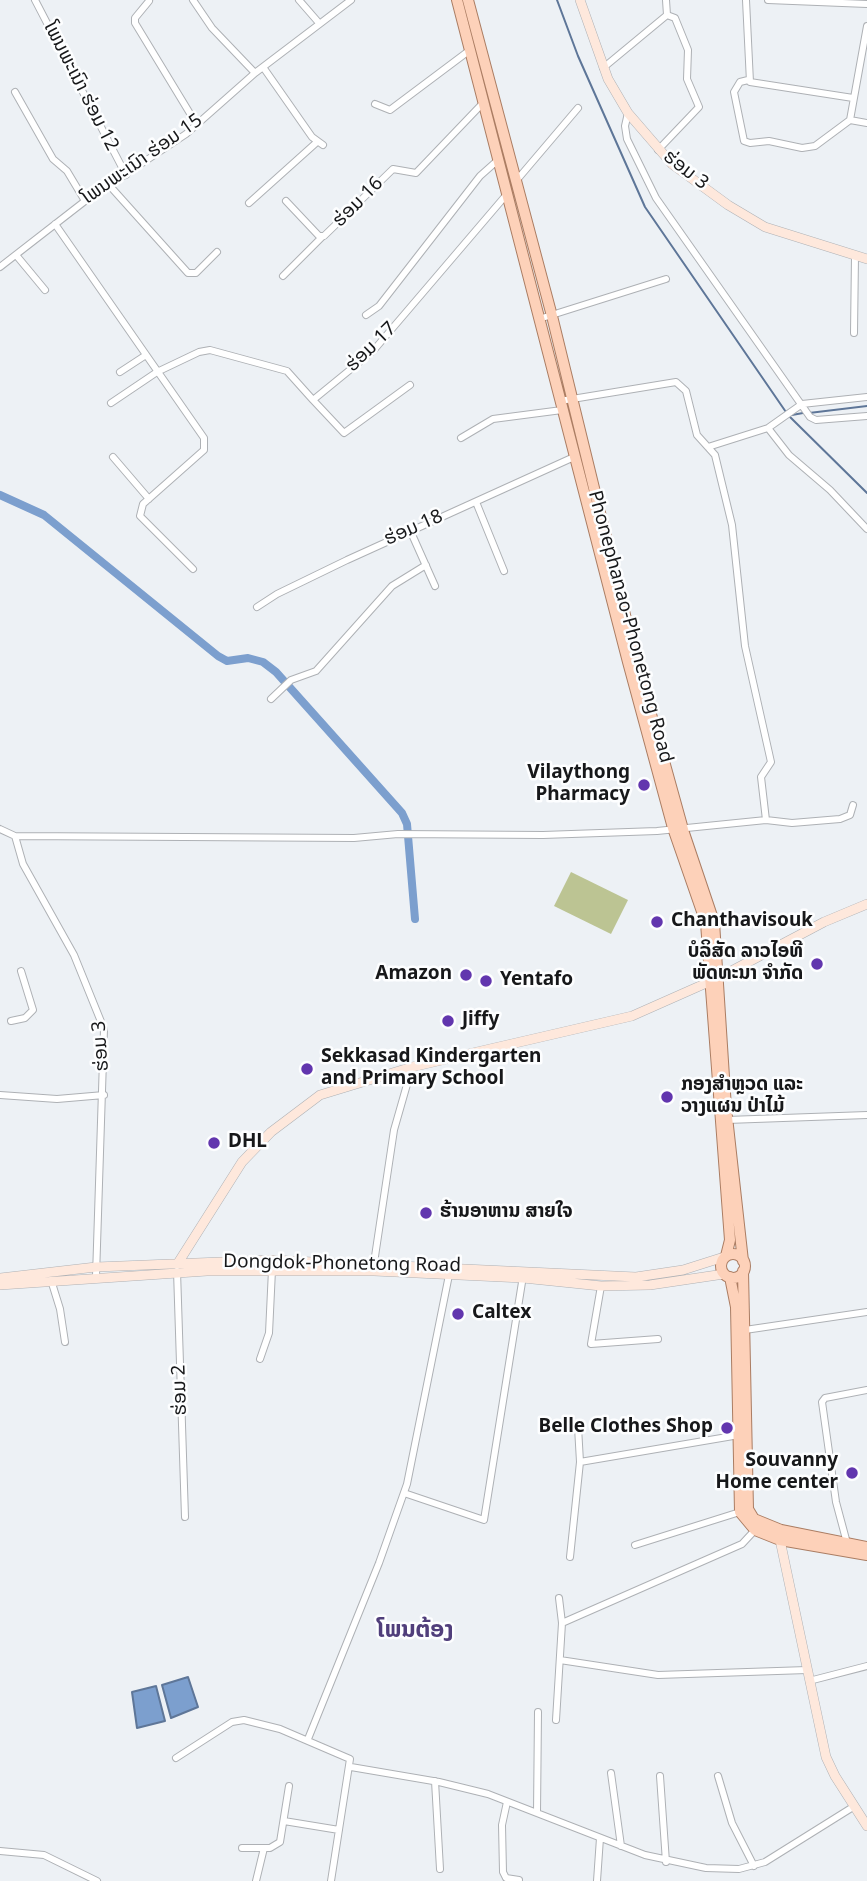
<!DOCTYPE html>
<html>
<head>
<meta charset="utf-8">
<style>
  body { margin:0 }
  canvas { display:block; background:#edf1f5 }
</style>
</head>
<body>
<canvas width="867" height="1881"></canvas>
<script>
const ctx = document.querySelector('canvas').getContext('2d');
ctx.lineJoin = 'round';
function fillPath(path, color) {
  ctx.fillStyle = color;
  ctx.fill(path, 'evenodd');
}
function poly(rows) {
  const path = new Path2D();
  for (const r of rows) {
    if (r.length === 3) {
      path.moveTo(r[0] + r[2], r[1]);
      path.arc(r[0], r[1], r[2], 0, 2 * Math.PI);
      continue;
    }
    path.moveTo(r[0], r[1]);
    for (let i = 2; i < r.length; i += 2) path.lineTo(r[i], r[i + 1]);
  }
  return path;
}
function stroke(path, color, width, dash) {
  ctx.strokeStyle = color;
  ctx.lineWidth = width;
  ctx.lineCap = dash ? 'butt' : 'round';
  ctx.setLineDash(dash || []);
  ctx.stroke(path);
}
function write(font, color, halo, rows, align = 'center') {
  ctx.font = font + ' Georgia,"Noto Sans Lao",serif';
  ctx.lineWidth = 5;
  ctx.setLineDash([]);
  ctx.textBaseline = 'middle';
  ctx.strokeStyle = halo;
  ctx.fillStyle = color;
  for (const [text, x, y, turn = 0] of rows) {
    ctx.save();
    ctx.translate(x, y);
    ctx.rotate((+turn || 0) * Math.PI / 180);
    ctx.textAlign = isNaN(turn) ? turn : align;
    if (halo) ctx.strokeText(text, 0, 0);
    ctx.fillText(text, 0, 0);
    ctx.restore();
  }
}
fillPath(poly([
  [571,872,628,900,611,934,554,906]
]), '#bcc493');
const water = poly([
  [188,1677,198,1707,171,1718,162,1685,188,1677],
  [156,1686,165,1721,137,1728,132,1692,156,1686]
]);
fillPath(water, '#7c9fce');
stroke(water, '#5e7698', 2);
stroke(poly([
  [557,0,578,56,645,207,788,415,867,493],
  [809,413,867,406],
  [792,415,803,413]
]), '#5e7698', 2);
stroke(poly([
  [0,495,44,515,218,656,227,661,248,658,263,662,276,672,402,813,407,824,415,919]
]), '#7c9fce', 8);
const street = poly([
  [35,0,126,175],
  [193,0,212,28,255,73],
  [299,0,319,23],
  [746,0,750,82,853,98],
  [768,0,867,4],
  [149,1,135,18,135,23,197,125],
  [263,67,312,137,323,145],
  [603,68,667,15],
  [748,80,740,82,734,92,744,141,750,143,769,141,802,148,815,146,850,120,867,26],
  [15,92,53,159,67,171,85,201],
  [375,104,390,110,470,50],
  [628,113,625,126,627,139,656,198,810,417,816,420,867,416],
  [850,120,867,123],
  [658,150,699,107,687,79,688,50,675,18,667,15,666,0],
  [516,181,578,108],
  [109,185,188,273,196,273,217,252],
  [286,201,319,236,324,236,393,169,416,173,483,103],
  [249,203,317,142],
  [55,224,204,438,204,450,143,504,140,516,193,569],
  [16,255,45,290],
  [0,267,85,201,186,134,255,73,351,0],
  [283,276,322,237],
  [366,315,379,306,480,176,498,160],
  [539,319,666,279],
  [854,333,855,256],
  [120,372,146,355],
  [410,385,344,433,313,400,373,351,507,194],
  [111,403,157,372,199,352,210,350,287,371,313,400],
  [768,428,789,455,830,490,867,529],
  [461,438,493,419,562,410],
  [708,447,768,428,802,404,867,397],
  [113,457,149,499],
  [476,502,504,571],
  [410,530,435,586],
  [257,607,277,594,347,560,574,457],
  [271,699,291,680,316,671,392,586,426,565],
  [766,820,792,823,840,819,850,815,853,805],
  [0,829,15,836,354,838,398,834,543,835,657,831,766,820,761,777,771,762,745,646,732,525,715,455,697,435,686,391,676,382,560,401],
  [15,836,23,864,74,955,104,1029,96,1276],
  [11,1021,25,1018,33,1010,21,971],
  [0,1095,57,1099,104,1095],
  [727,1120,867,1115],
  [374,1263,394,1130,412,1067],
  [177,1271,185,1517],
  [51,1280,60,1309,65,1342],
  [601,1286,591,1344,658,1339],
  [745,1330,867,1312],
  [260,1359,269,1333,272,1270],
  [580,1462,739,1435],
  [404,1493,484,1520,523,1276],
  [847,1543,836,1502,822,1402,825,1398,867,1390],
  [635,1545,743,1511],
  [570,1557,580,1462,578,1427],
  [562,1623,742,1544,755,1530],
  [560,1660,658,1675,807,1670],
  [809,1681,867,1666],
  [556,1720,562,1623,559,1598],
  [308,1739,379,1563,407,1484,450,1270],
  [176,1758,232,1722,244,1720,280,1729,350,1759,331,1881],
  [351,1767,439,1782,488,1794,645,1855,706,1868,739,1869,765,1862,853,1807],
  [611,1773,621,1846],
  [660,1776,666,1862],
  [718,1776,732,1823,754,1866],
  [435,1781,440,1869],
  [507,1802,502,1825,503,1872,506,1878,519,1880],
  [537,1813,538,1712],
  [284,1821,339,1830],
  [242,1848,270,1848,280,1842,289,1786],
  [0,1851,44,1855,97,1881],
  [256,1881,264,1848],
  [597,1881,600,1838]
]);
const secondary = poly([
  [580,0,608,79,628,113,672,164,728,205,765,227,867,259],
  [178,1263,242,1162,271,1132,320,1095,412,1067,632,1016,720,977,824,922,867,904],
  [0,1278,96,1267,271,1260,636,1277,683,1270,724,1257],
  [0,1285,207,1271,374,1271,523,1278,601,1286,650,1285,724,1274],
  [780,1540,826,1757,835,1776,867,1826]
]);
const primary = poly([
  [457,0,628,662,673,828,706,923,730,1240,726,1256],
  [468,0,552,316,636,660,684,833,714,922,726,1108,743,1261],
  [733,1266,12],
  [743,1271,748,1509,754,1519,781,1530,867,1547],
  [730,1277,736,1307,740,1512,755,1530,780,1540,867,1555]
]);
stroke(street, '#aeb1b5', 8);
stroke(secondary, '#aeb1b5', 10);
stroke(primary, '#ab7d63', 12);
stroke(street, '#fff', 6);
stroke(secondary, '#fee8dc', 9);
stroke(primary, '#fdd1b9', 10);
for (const [x, y, r, color] of [
  [644,785,7,"#6236ae"],
  [657,922,7,"#6236ae"],
  [817,964,7,"#6236ae"],
  [466,975,7,"#6236ae"],
  [486,981,7,"#6236ae"],
  [448,1021,7,"#6236ae"],
  [307,1069,7,"#6236ae"],
  [667,1097,7,"#6236ae"],
  [214,1143,7,"#6236ae"],
  [426,1213,7,"#6236ae"],
  [458,1314,7,"#6236ae"],
  [727,1428,7,"#6236ae"],
  [852,1473,7,"#6236ae"]
]) {
  const dot = new Path2D();
  dot.arc(x, y, r, 0, 2 * Math.PI);
  ctx.fillStyle = color;
  ctx.fill(dot);
  stroke(dot, '#fdfeff', 2.5);
}
write('19px', '#17181a', '#fdfeff', [
  ["ໂພນພະເນົາ ຮ່ອມ 12",80,87,63],
  ["ໂພນພະເນົາ ຮ່ອມ 15",143,160,-35],
  ["ຮ່ອມ 3",685,171,38],
  ["ຮ່ອມ 16",359,203,-45],
  ["ຮ່ອມ 17",372,348,-44],
  ["ຮ່ອມ 18",414,529,-24],
  ["Phonephanao-Phonetong Road",629,627,75],
  ["ຮ່ອມ 3",102,1046,-94],
  ["Dongdok-Phonetong Road",342,1265,1],
  ["ຮ່ອມ 2",181,1390,-92]
]);
write('bold 19px', '#17181a', '#fdfeff', [
  ["Vilaythong",630,774,"right"],
  ["Pharmacy",630,796,"right"],
  ["Chanthavisouk",671,922],
  ["ບໍລິສັດ ລາວໄອທີ",803,953,"right"],
  ["ພັດທະນາ ຈຳກັດ",803,975,"right"],
  ["Amazon",452,975,"right"],
  ["Yentafo",500,981],
  ["Jiffy",462,1021],
  ["Sekkasad Kindergarten",321,1058],
  ["and Primary School",321,1080],
  ["ກອງສໍາຫຼວດ ແລະ",681,1086],
  ["ວາງແຜນ ປ່າໄມ້",681,1108],
  ["DHL",228,1143],
  ["ຮ້ານອາຫານ ສາຍໃຈ",440,1213],
  ["Caltex",472,1314],
  ["Belle Clothes Shop",713,1428,"right"],
  ["Souvanny",838,1462,"right"],
  ["Home center",838,1484,"right"]
], 'left');
write('bold 23px', '#503e7b', '#fdfeff', [
  ["ໂພນຕ້ອງ",415,1632]
]);
</script>
</body>
</html>
